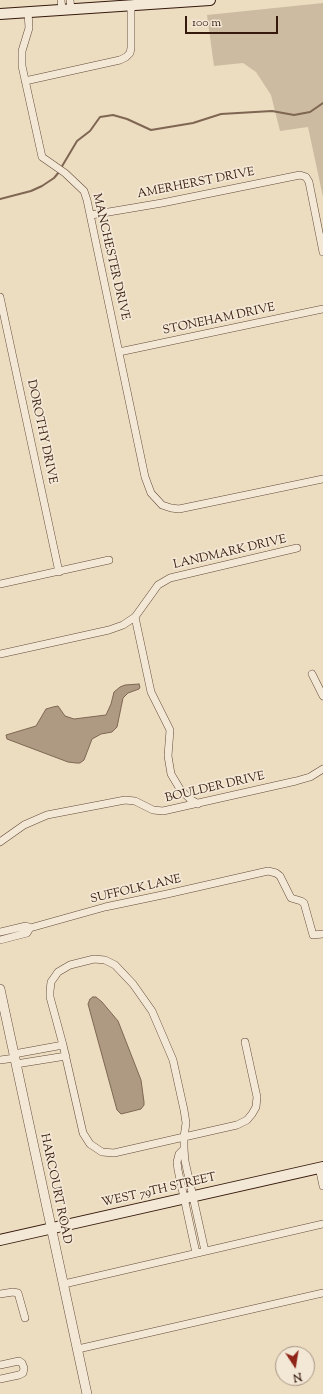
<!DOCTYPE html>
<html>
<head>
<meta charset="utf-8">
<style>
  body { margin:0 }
  #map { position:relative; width:323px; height:1394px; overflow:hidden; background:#ecdcc0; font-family:"Sorts Mill Goudy",serif }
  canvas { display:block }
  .north { position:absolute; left:275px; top:1346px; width:40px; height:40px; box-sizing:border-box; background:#f3e8d6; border:1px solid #a79585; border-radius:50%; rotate:168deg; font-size:11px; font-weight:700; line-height:16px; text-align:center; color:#35190c }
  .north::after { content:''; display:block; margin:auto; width:14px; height:18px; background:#8f2418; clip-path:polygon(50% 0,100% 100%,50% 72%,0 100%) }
  .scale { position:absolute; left:185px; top:16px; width:93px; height:18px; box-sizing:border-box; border:2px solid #35190c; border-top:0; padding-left:5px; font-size:12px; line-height:14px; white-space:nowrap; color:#35190c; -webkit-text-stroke:3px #f3e8d6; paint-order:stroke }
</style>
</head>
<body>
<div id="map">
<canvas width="323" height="1394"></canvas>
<div class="north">N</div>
<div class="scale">100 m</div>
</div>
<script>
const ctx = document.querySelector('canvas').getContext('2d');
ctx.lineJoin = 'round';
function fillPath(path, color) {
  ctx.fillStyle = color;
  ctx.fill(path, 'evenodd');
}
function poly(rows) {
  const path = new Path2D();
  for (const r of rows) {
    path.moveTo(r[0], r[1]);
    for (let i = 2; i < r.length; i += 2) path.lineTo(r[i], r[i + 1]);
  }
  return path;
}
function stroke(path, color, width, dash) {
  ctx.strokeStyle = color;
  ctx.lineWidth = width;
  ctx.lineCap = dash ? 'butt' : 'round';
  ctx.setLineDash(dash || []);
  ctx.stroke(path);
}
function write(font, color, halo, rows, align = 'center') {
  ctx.font = font + ' "Sorts Mill Goudy",serif';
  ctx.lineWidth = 3.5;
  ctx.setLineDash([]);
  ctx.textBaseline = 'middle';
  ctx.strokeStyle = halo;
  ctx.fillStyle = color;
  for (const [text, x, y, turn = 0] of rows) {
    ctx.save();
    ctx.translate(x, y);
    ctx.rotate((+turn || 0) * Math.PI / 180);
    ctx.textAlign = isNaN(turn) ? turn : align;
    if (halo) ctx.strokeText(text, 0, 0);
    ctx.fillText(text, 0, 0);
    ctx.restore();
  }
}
fillPath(poly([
  [323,3,323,197,308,127,280,131,271,95,256,72,243,63,214,66,207,15]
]), '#cdbba1');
const water = poly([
  [139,684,140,687,139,689,128,693,123,698,117,727,112,732,101,734,92,739,84,760,80,763,76,763,68,762,7,739,6,735,36,726,46,709,53,707,58,706,65,716,74,719,106,715,111,704,114,692,120,687,125,685,139,684],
  [93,997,96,997,102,1002,118,1021,141,1080,144,1102,144,1105,141,1109,121,1114,117,1110,88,1004,90,999,93,997]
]);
fillPath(water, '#ae9a83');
stroke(water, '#7e6653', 1);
stroke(poly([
  [61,168,77,141,90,131,100,117,113,115,127,119,151,130,193,123,221,114,272,111,294,115,310,112,323,103],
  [0,199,31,191,42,186,54,178,59,172]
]), '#7e6653', 2);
const minor = poly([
  [61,0,62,10],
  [70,0,71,10],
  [28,12,29,28,22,51,22,66,42,157,65,173,84,191,87,200,145,477,151,493,162,505,171,508,179,509,323,479],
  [25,81,120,60,126,57,130,53,131,48,131,5],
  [91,215,162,203,300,175,306,177,309,182,323,252],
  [0,297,59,572],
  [119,352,323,309],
  [0,584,109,560],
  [135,617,151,692,170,730,168,756,171,774,180,789,190,799,198,804],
  [0,654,109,630,123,625,135,617,158,585,170,578,297,548],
  [312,674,323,696],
  [0,842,24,825,47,815,125,800,135,801,153,810,163,811,296,781,310,777,323,769],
  [0,932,26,926,30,928],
  [0,940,27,933,30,928,105,907,167,894,268,871,276,873,280,876,291,898,301,901,304,903,313,935,323,934],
  [14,1054,63,1045],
  [0,1060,15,1058],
  [16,1064,66,1056],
  [184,1149,179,1154,177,1162,178,1170,196,1253],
  [319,1167,323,1186],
  [205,1251,185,1161,184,1149,184,1137,186,1123,184,1110,173,1060,152,1011,133,984,115,965,105,960,94,959,70,965,58,972,51,982,50,991,50,997,63,1045,83,1133,90,1144,102,1152,114,1153,184,1137,206,1132,237,1125,247,1120,252,1114,256,1107,257,1097,245,1042],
  [64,1284,323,1224],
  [0,1294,13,1292,18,1293,25,1318],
  [78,1349,323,1293],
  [0,1365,19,1361,22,1363,24,1368,23,1373,19,1375,0,1379]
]);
const tertiary = poly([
  [0,989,87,1394]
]);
const secondary = poly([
  [0,14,210,0],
  [0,1240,323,1167]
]);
stroke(minor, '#634a39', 8);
stroke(tertiary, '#634a39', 10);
stroke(secondary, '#35190c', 12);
stroke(minor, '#f3e8d6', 7);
stroke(tertiary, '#f3e8d6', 9);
stroke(secondary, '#f3e8d6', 10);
write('12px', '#35190c', '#f3e8d6', [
  ["AMERHERST DRIVE",196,184,-11],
  ["MANCHESTER DRIVE",110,257,77],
  ["STONEHAM DRIVE",219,320,-12],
  ["DOROTHY DRIVE",41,432,78],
  ["LANDMARK DRIVE",230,553,-13],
  ["BOULDER DRIVE",215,788,-13],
  ["SUFFOLK LANE",136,890,-13],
  ["HARCOURT ROAD",55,1189,78],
  ["WEST 79TH STREET",159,1191,-13]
]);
</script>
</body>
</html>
